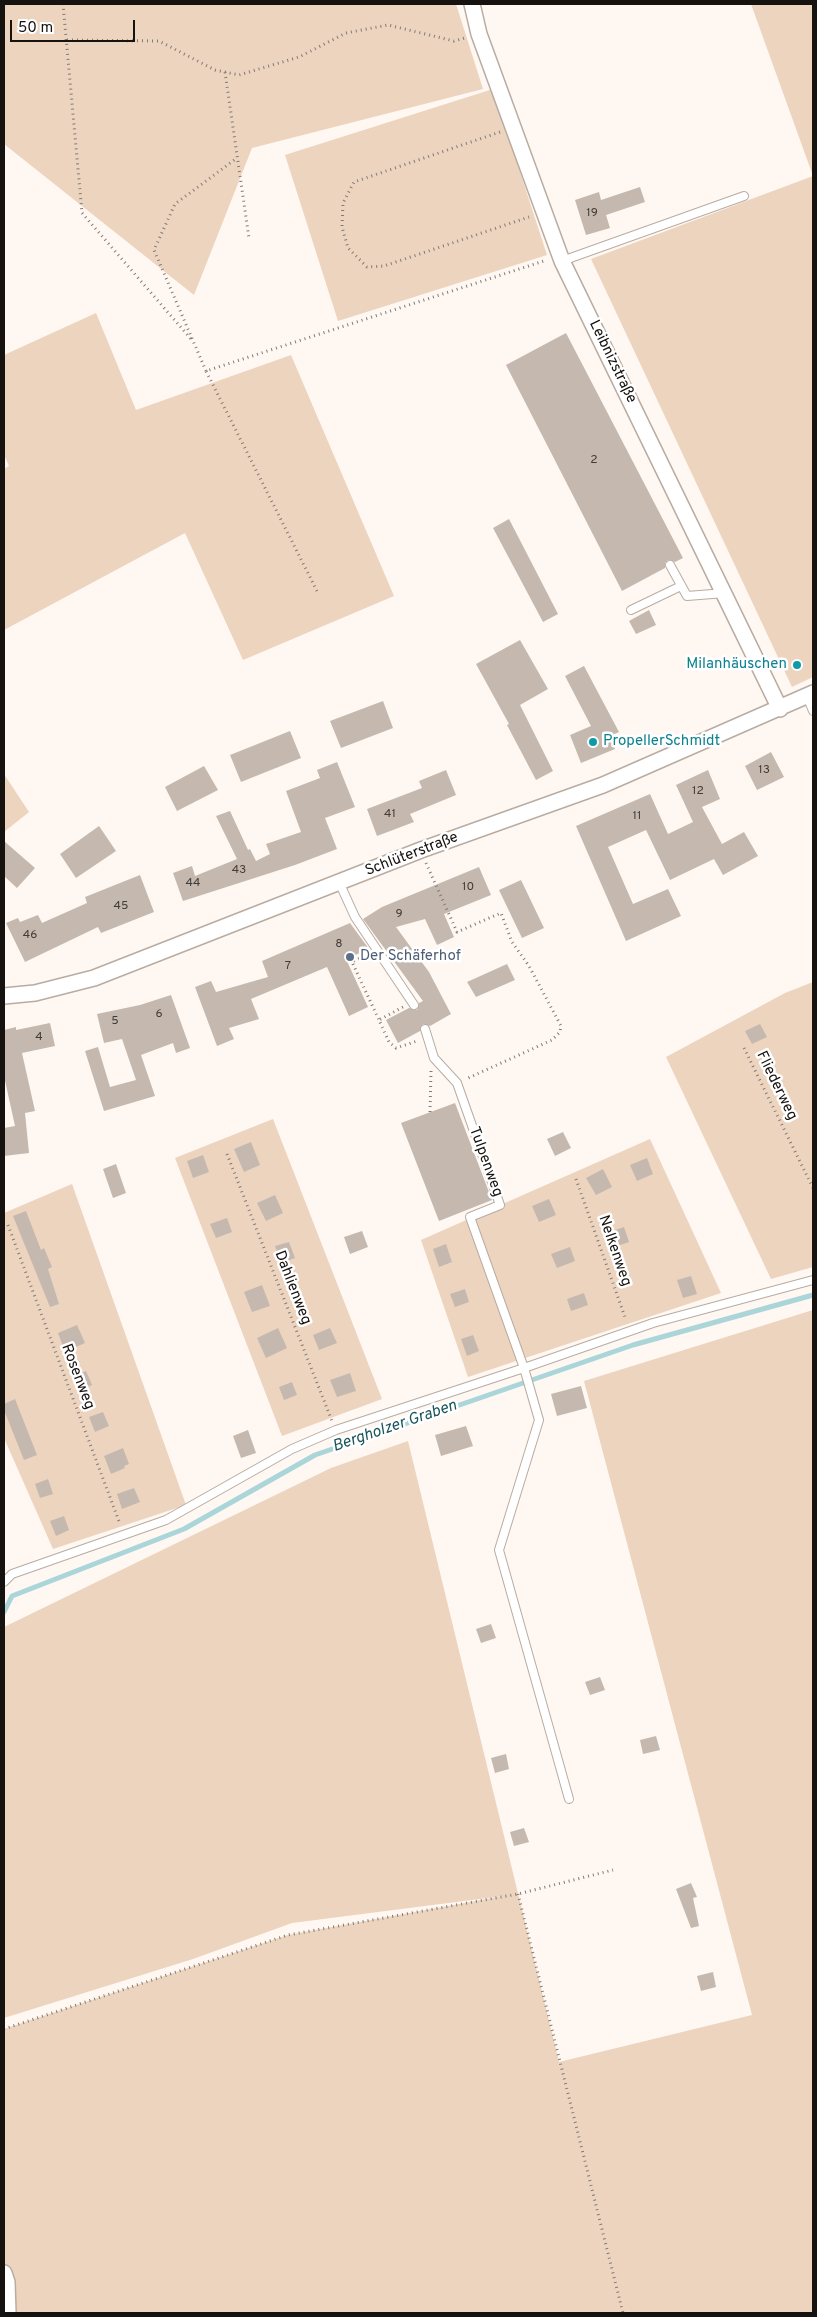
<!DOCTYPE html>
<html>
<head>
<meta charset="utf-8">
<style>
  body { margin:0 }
  #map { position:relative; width:817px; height:2317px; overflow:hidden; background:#fff7f1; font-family:Overpass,sans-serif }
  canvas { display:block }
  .frame { position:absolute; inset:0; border:5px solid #16120f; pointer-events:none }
  .scale { position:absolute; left:10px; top:20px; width:125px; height:22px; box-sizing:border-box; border:2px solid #16120f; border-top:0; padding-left:6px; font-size:15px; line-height:18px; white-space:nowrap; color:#16120f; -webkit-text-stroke:4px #fff; paint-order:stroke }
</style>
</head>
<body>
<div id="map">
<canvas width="817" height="2317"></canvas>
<div class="frame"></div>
<div class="scale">50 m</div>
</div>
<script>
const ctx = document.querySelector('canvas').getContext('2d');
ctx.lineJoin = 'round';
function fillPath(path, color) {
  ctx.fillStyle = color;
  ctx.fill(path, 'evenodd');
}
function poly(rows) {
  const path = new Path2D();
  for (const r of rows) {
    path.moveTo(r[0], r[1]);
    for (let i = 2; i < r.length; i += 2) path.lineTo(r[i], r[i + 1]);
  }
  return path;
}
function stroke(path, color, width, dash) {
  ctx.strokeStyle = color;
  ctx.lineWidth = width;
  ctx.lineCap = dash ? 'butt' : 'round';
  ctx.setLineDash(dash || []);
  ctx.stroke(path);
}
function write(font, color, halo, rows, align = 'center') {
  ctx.font = font + ' Overpass,sans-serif';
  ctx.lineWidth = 5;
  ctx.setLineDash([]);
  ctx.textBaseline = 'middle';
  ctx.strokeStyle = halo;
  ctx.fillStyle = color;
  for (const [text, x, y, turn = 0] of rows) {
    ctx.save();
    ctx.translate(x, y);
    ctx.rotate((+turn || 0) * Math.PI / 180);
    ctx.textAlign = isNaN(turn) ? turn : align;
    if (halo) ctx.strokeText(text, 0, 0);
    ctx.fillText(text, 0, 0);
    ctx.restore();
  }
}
fillPath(poly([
  [4,4,456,4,483,89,252,148,194,295,4,144],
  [751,4,813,4,813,677,792,687,591,259,813,176],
  [493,89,547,255,338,321,285,155],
  [96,313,136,410,291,355,394,596,243,660,185,533,4,630,4,469,9,466,4,455,4,355],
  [4,774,29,812,4,832],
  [813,982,813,1267,771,1279,666,1057,785,993],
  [273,1119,382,1399,282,1436,175,1158],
  [650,1139,721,1293,468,1377,421,1240],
  [72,1184,186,1505,53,1549,4,1438,4,1213],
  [813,1310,813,2313,8,2313,4,2274,4,2029,288,1935,503,1896,292,1923,193,1959,4,2018,4,1627,331,1468,408,1441,559,2062,752,2015,584,1381]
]), '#ecd4bf');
stroke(poly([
  [4,1612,12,1596,184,1529,315,1455,633,1345,813,1295]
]), '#aad5d9', 5);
fillPath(poly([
  [640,187,645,202,606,215,610,228,586,235,575,200,599,192,601,200],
  [566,333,683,558,675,562,668,560,665,563,665,568,622,591,506,365],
  [509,519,558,614,543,622,493,528],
  [649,610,656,625,636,634,629,621],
  [520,640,548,689,520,705,553,771,536,780,507,725,509,724,476,664],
  [584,666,619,732,610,736,615,749,581,763,570,735,591,726,565,676],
  [383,701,393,728,341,748,330,721],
  [290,731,301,758,241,782,230,755],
  [771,752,784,777,757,790,745,766],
  [337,762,355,807,325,818,337,849,295,865,183,901,173,873,192,866,195,876,237,859,216,816,230,811,248,850,250,849,256,861,270,854,266,844,301,832,286,791,320,778,317,770],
  [204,766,218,790,177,811,165,787],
  [446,770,456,795,410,814,414,822,377,836,367,809,422,788,419,781],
  [708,770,720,799,702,807,722,844,744,832,758,856,723,875,714,859,670,880,646,830,608,847,633,904,668,889,681,916,626,941,576,826,650,794,668,834,693,822,676,785],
  [99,826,116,851,76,878,60,854],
  [4,841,35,868,17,888,4,876],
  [479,867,491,895,444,914,454,937,437,945,425,919,396,927,429,972,451,1014,430,1026,423,1024,420,1031,398,1043,386,1020,409,1008,417,1010,419,1003,423,1001,363,919,382,907],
  [140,875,154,912,101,933,98,927,25,962,6,923,18,918,20,922,38,915,42,923,87,903,85,897],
  [521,880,544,928,522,938,499,890],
  [350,923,369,949,346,959,368,1007,349,1016,327,967,251,999,259,1019,229,1028,234,1039,217,1046,195,987,211,981,216,992,268,977,262,961],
  [507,964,515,980,476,997,467,982],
  [171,995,190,1048,176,1053,173,1043,141,1055,155,1096,104,1111,85,1051,98,1047,110,1087,136,1080,122,1039,104,1043,97,1014,140,1005],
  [50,1023,55,1046,22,1053,35,1111,25,1113,29,1153,4,1156,4,1128,15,1126,4,1076,4,1030,16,1027,16,1030],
  [760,1024,767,1037,752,1044,745,1031],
  [455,1103,492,1200,439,1221,401,1123],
  [563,1132,571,1148,555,1156,547,1139],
  [251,1142,260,1165,244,1172,234,1149],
  [203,1155,209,1172,193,1178,187,1161],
  [647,1158,653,1174,637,1181,630,1165],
  [116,1164,126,1193,113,1198,103,1169],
  [603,1169,612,1187,596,1195,586,1178],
  [275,1195,283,1213,266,1221,257,1203],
  [549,1199,556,1215,539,1222,532,1206],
  [26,1211,41,1250,44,1248,52,1267,48,1269,59,1304,50,1307,13,1216],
  [227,1218,232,1232,216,1238,210,1224],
  [624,1227,629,1242,612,1248,606,1233],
  [362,1231,368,1247,350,1254,344,1237],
  [289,1242,295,1258,281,1263,275,1246],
  [446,1244,452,1262,439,1267,433,1249],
  [570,1247,575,1261,557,1268,551,1254],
  [691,1276,697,1294,683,1298,677,1280],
  [262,1285,270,1306,252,1312,244,1292],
  [465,1289,469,1302,455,1307,450,1294],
  [584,1293,588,1305,571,1311,567,1299],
  [77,1325,85,1343,65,1352,58,1333],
  [278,1328,287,1348,266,1358,257,1338],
  [330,1328,337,1343,319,1350,313,1335],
  [473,1335,479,1351,467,1356,461,1339],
  [86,1371,92,1385,80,1391,73,1376],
  [350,1373,356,1391,337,1397,330,1380],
  [292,1382,297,1395,284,1400,279,1387],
  [581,1386,587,1408,557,1416,551,1394],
  [15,1399,37,1455,24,1460,4,1410,4,1404],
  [103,1412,109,1426,95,1432,89,1417],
  [466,1426,473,1446,441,1456,435,1435],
  [248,1430,256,1453,241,1458,233,1436],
  [123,1448,129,1464,124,1466,125,1468,111,1474,104,1456],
  [48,1479,53,1494,40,1498,35,1484],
  [134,1488,140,1502,122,1509,117,1494],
  [64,1516,69,1530,56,1536,50,1521],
  [491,1624,496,1638,481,1643,476,1629],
  [600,1677,605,1690,590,1695,585,1682],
  [656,1736,660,1750,643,1754,640,1740],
  [506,1754,509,1769,495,1773,491,1758],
  [524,1828,529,1842,514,1846,510,1832],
  [691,1883,697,1897,693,1898,699,1926,691,1928,676,1889],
  [713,1972,716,1987,701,1991,697,1976]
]), '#c5b9af');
const lane = poly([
  [562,261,744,196],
  [670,565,687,596,725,593],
  [631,610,681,586],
  [807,696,813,711],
  [339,882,355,917,414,1005],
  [425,1029,434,1058,457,1083,500,1205,470,1217,524,1368,539,1420,499,1550,569,1799],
  [4,1582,12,1574,166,1520,292,1449,336,1430,524,1368,653,1323,813,1280]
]);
const street = poly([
  [472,4,479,34,562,261,780,709],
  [4,996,35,993,94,978,421,850,603,785,813,693],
  [4,2273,7,2282,8,2313]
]);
stroke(lane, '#b8aca2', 10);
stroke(street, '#b8aca2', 18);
stroke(poly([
  [63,4,82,213,191,339],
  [67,40,159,41,215,70,239,75,299,57,346,33,388,25,454,41,465,38],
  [225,72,249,238],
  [500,132,354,182,343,203,342,227,348,248,367,267,384,266,529,217],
  [206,371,154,250,175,204,237,158],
  [317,591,206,371,547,260],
  [426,863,457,932,501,913,512,942,529,966,561,1026,560,1032,552,1040,466,1079],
  [368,954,352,962,379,1020],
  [350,957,352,962],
  [403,1007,379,1020,389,1042,396,1048,417,1041],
  [744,1048,813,1188],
  [430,1112,431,1071],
  [227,1154,332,1421],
  [576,1179,626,1320],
  [8,1225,120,1524],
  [518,1894,623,2313],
  [4,2029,288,1935,518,1894,613,1870]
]), '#817b77', 3, [1, 4]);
stroke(lane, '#fff', 8);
stroke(street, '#fff', 15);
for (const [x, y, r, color] of [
  [797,665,5,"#0f9aa8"],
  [593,742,5,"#0f9aa8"],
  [350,957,5,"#5c6f8a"]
]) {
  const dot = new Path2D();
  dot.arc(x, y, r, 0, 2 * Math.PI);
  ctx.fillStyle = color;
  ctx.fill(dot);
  stroke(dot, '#fff', 2);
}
write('12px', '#423c37', null, [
  ["19",592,214],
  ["2",594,461],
  ["13",764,771],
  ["12",698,792],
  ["41",390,815],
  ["11",637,817],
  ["43",239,871],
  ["44",193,884],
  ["10",468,888],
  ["45",121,907],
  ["9",399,915],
  ["46",30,936],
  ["8",339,945],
  ["7",288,967],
  ["6",159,1015],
  ["5",115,1022],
  ["4",39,1038]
]);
write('15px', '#16120f', '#fff', [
  ["Leibnizstraße",612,362,64],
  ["Schlüterstraße",412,855,-21],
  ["Fliederweg",776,1086,64],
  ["Tulpenweg",485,1162,70],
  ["Nelkenweg",614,1251,71],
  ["Dahlienweg",292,1288,69],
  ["Rosenweg",77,1377,69]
]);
write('15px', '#0d838f', '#fff', [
  ["Milanhäuschen",787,665],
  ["PropellerSchmidt",603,742,"left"]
], 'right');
write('15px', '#4e5e75', '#fff', [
  ["Der Schäferhof",360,957]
], 'left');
write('italic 16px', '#18545a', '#fff', [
  ["Bergholzer Graben",395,1427,-19]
]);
</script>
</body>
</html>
